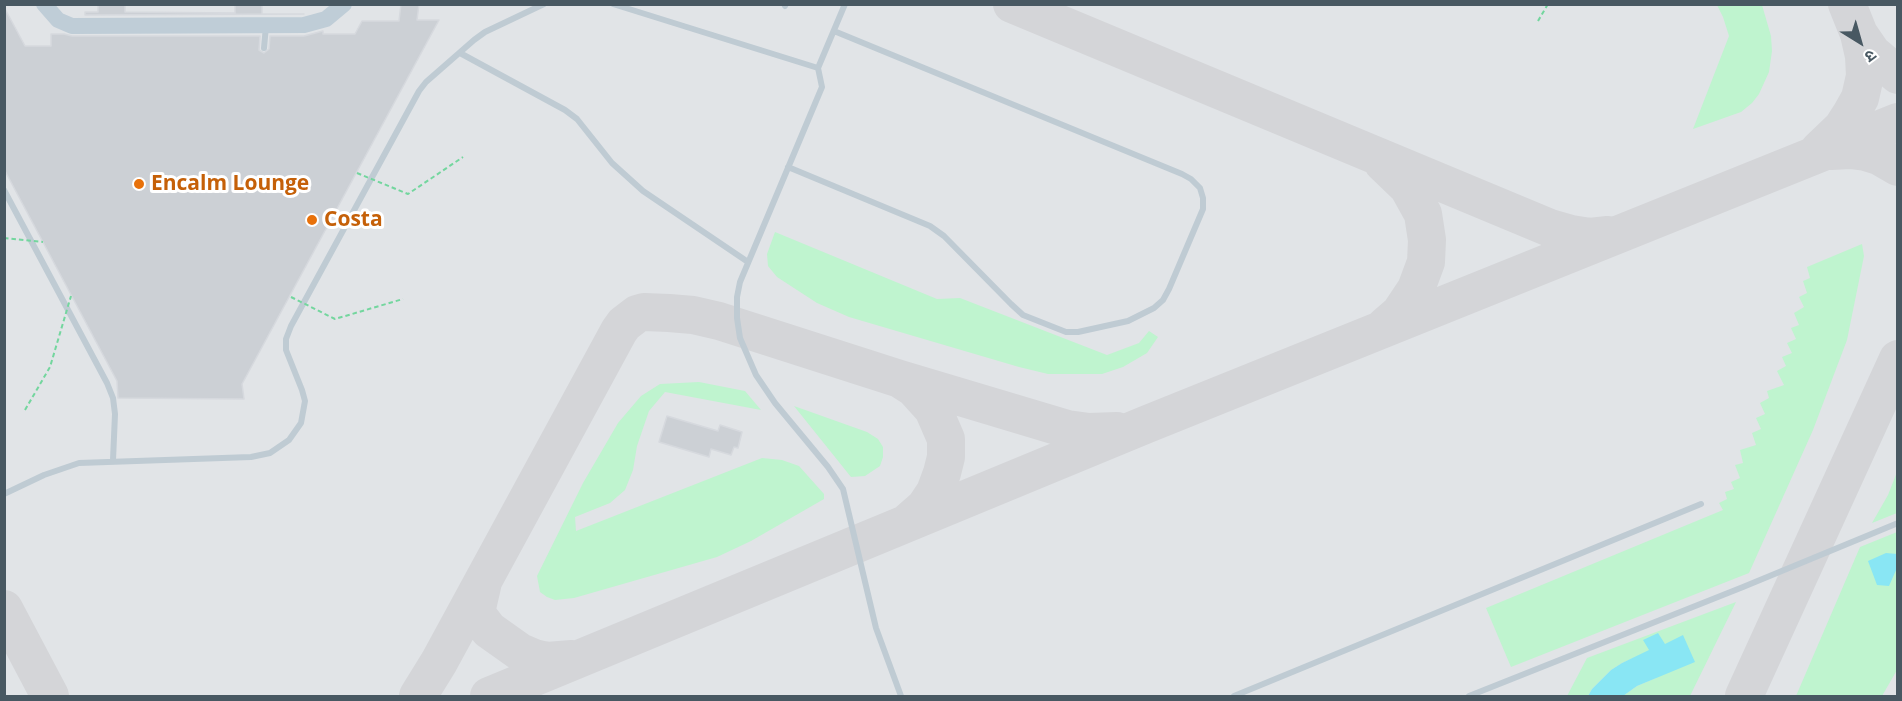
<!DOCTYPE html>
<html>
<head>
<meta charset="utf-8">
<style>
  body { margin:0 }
  #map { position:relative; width:1902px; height:701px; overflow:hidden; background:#f5f2f3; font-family:"Open Sans","Noto Sans Devanagari",sans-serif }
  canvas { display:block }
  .frame { position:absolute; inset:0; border:6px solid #485862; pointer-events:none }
  .north { position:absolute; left:1830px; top:12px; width:60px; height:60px; -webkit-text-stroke:4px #fff; paint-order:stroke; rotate:143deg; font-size:16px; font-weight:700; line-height:24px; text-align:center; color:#485862 }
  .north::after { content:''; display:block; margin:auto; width:21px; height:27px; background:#485862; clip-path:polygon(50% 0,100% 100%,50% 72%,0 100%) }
</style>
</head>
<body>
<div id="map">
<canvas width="1902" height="701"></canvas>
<div class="frame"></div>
<div class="north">उ</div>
</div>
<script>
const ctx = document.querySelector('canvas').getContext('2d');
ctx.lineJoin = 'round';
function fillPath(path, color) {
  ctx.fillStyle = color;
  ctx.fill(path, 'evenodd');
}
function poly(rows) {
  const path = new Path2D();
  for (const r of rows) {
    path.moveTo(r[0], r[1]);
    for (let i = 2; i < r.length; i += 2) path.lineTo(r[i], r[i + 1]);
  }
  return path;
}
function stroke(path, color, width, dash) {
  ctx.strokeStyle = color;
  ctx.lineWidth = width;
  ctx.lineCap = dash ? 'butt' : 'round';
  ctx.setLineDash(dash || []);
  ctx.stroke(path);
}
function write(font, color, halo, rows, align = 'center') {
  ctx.font = font + ' "Open Sans",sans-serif';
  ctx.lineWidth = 6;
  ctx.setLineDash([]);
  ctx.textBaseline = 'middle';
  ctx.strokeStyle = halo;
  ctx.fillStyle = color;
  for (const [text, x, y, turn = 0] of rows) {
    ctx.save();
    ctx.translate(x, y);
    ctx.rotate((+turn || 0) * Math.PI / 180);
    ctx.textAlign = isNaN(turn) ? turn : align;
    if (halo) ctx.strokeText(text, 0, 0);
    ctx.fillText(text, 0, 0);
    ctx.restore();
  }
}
fillPath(poly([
  [4,5,1897,5,1897,696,5,696]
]), '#e1e4e7');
fillPath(poly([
  [1717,5,1762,5,1771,36,1772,51,1769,72,1759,94,1752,103,1741,112,1693,129,1729,36,1723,17],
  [775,232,937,299,960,298,1107,355,1139,343,1149,331,1158,337,1147,353,1123,367,1102,374,1048,374,1019,367,849,317,817,303,777,277,768,266,767,254],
  [1862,244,1864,256,1847,340,1813,430,1749,573,1511,667,1486,608,1723,510,1719,503,1727,499,1725,492,1734,489,1731,482,1740,478,1735,465,1743,463,1740,450,1756,445,1752,433,1761,429,1756,418,1765,414,1760,403,1769,398,1767,391,1784,385,1777,371,1786,366,1782,357,1792,353,1787,343,1796,339,1791,328,1799,325,1794,313,1804,307,1799,297,1807,293,1803,281,1810,278,1807,267],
  [699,382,745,391,761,410,665,392,649,411,637,446,633,470,625,490,610,503,575,517,576,531,762,458,782,460,799,466,824,494,824,499,751,541,717,557,574,598,555,600,547,597,540,592,537,576,583,483,618,423,641,396,660,384],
  [794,406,867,432,878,439,883,447,883,457,880,466,865,476,851,477],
  [1897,472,1897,513,1872,523,1888,495],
  [1897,532,1897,670,1882,696,1796,696,1860,547],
  [1736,602,1690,696,1623,696,1637,686,1656,678,1665,644,1622,663,1611,670,1592,689,1588,696,1567,696,1587,658]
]), '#bff4cf');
fillPath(poly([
  [1886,553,1897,554,1897,568,1889,586,1877,585,1868,561],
  [1658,633,1665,644,1683,635,1695,662,1637,686,1623,696,1588,696,1592,689,1611,670,1622,663,1649,650,1643,640]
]), '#89e6f4');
stroke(poly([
  [1012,4,1550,228,1571,234,1590,237,1608,235],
  [1859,34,1872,53,1898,75],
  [1819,150,1842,128,1851,114,1860,98,1865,76,1864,56,1859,34,1847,4],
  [1831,151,1850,150,1866,152,1879,156,1898,167],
  [1383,163,1408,187,1423,214,1427,240,1426,262,1416,289,1400,313,1385,326],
  [903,381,914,388,933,409,946,439,946,457,942,473,935,492,925,507,909,521],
  [483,582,477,608,479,617,489,630,520,652,534,658,547,661,572,659],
  [4,609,50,696],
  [418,696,439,662,619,331,624,324,637,314,644,312,669,313,693,315,719,321,900,379,1067,429,1089,432,1117,431],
  [489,696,1145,425,1898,122],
  [1744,696,1898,359]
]), '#d4d5d8', 38);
const building = poly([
  [98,4,125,4,125,12,235,13,235,4,262,4,262,14,304,14,85,15,85,12,98,12,98,4],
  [401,4,419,4,417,20,439,20,242,384,244,399,118,398,117,381,4,169,4,7,25,46,51,46,51,34,64,34,72,36,260,36,259,50,264,53,269,49,270,36,304,36,323,31,323,34,355,34,362,21,399,21,401,4],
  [667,416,718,431,720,425,742,432,738,448,734,447,731,455,711,449,709,457,659,442,667,416]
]);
fillPath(building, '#ccd0d5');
stroke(building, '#d6d9de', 1.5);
stroke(poly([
  [1538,21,1548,4]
]), '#73d69e', 2, [4.5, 3]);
stroke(poly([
  [613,4,818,68],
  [784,4,785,6,786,4],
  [845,4,818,68,822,87,740,282,737,297,737,318,740,338,756,375,775,403,828,467,843,489,876,628,901,696],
  [264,48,266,26],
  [460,53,565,110,577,119,612,163,643,191,748,262],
  [788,167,930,226,944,236,1011,304,1023,315,1066,332,1078,332,1128,321,1154,308,1163,300,1169,289,1203,209,1203,198,1200,188,1191,179,1182,174,834,31],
  [4,190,107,383,113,398,115,414,113,460],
  [4,494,44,475,79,463,251,457,270,453,289,440,301,423,305,401,302,390,286,350,286,339,291,326,419,91,426,82,474,40,485,32,544,4],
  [1234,696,1701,504],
  [1469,696,1743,587,1898,523]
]), '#bfcbd3', 6);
stroke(poly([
  [44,4,58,20,72,26,304,25,326,19,344,4]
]), '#bfcdd7', 16);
stroke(poly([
  [357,173,408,194,463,157],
  [4,238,43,242],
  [291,297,335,319,403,299],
  [25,410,50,367,71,296]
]), '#73d69e', 2, [4.5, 3]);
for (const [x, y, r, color] of [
  [139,184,6,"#e8710a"],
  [312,220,6,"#e8710a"]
]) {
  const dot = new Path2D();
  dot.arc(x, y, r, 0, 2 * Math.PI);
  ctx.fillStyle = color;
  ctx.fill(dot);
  stroke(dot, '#fff', 2);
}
write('bold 21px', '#c56008', '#fff', [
  ["Encalm Lounge",151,184],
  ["Costa",324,220]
], 'left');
</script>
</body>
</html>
